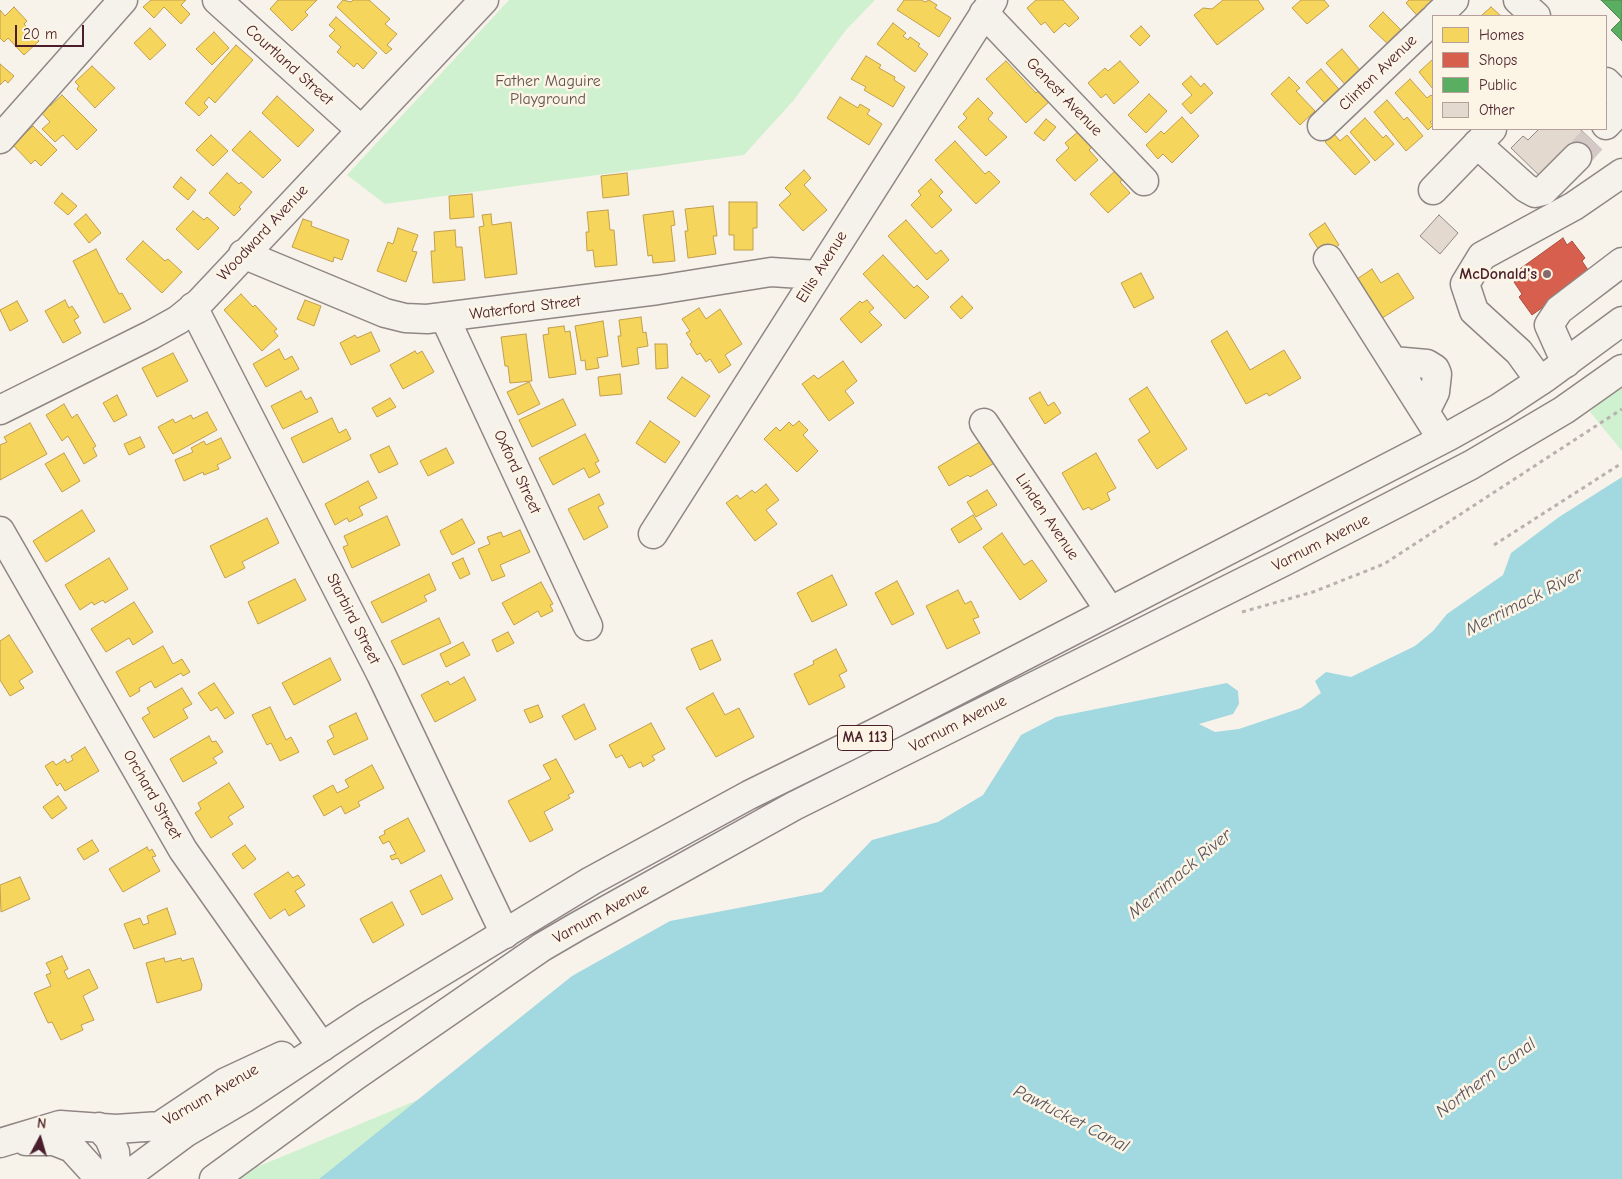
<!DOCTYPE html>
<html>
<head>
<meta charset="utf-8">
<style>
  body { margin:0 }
  #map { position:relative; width:1622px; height:1179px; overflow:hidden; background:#f7f3ea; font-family:"Comic Neue",sans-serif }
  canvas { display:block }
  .legend { position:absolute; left:1432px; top:15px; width:175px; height:115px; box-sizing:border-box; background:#fcf5e5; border:1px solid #b59f9b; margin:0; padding:6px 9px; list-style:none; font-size:15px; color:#4a1f2b }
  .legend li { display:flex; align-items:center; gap:10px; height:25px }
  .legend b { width:25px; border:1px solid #b59f9b }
  .north { position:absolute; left:15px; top:1114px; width:50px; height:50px; -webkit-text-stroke:4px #fcf5e5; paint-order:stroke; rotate:6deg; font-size:14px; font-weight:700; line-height:20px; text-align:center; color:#4a1f2b }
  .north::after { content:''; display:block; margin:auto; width:18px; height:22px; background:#4a1f2b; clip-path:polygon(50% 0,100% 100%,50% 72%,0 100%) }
  .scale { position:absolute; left:15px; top:25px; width:69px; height:22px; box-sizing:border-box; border:2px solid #4a1f2b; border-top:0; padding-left:6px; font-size:15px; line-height:18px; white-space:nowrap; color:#4a1f2b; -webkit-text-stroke:4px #fcf5e5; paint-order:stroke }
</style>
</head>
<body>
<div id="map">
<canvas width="1622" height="1179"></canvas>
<ul class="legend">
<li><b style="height:14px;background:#f6d55c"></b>Homes</li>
<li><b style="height:14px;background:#d6604d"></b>Shops</li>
<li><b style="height:14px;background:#5aae61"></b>Public</li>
<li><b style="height:14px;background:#e4d9ce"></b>Other</li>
</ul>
<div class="north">N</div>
<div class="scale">20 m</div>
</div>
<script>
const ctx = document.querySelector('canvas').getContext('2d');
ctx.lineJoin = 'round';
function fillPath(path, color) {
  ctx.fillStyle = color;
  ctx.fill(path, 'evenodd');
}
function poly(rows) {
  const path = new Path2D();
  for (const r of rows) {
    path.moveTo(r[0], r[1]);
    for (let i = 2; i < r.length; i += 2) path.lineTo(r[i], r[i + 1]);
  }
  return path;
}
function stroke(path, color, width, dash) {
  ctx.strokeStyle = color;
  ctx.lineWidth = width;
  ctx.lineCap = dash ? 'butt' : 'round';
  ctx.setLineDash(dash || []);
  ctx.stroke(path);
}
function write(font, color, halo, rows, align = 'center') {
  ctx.font = font + ' "Comic Neue",sans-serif';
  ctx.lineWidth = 5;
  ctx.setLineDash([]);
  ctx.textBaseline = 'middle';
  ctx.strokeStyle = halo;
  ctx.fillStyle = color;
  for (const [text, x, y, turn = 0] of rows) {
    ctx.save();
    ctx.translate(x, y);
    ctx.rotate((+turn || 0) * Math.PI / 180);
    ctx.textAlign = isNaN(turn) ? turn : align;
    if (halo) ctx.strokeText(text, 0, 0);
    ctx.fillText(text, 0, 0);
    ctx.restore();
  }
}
fillPath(poly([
  [509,0,875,0,846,30,793,101,744,155,385,204,347,175],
  [1622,378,1622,451,1590,412],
  [420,1099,319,1179,239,1179,257,1167]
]), '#cff1cf');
fillPath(poly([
  [1622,477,1622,1179,319,1179,572,976,670,921,822,892,872,840,938,822,983,795,1021,735,1056,717,1227,683,1238,691,1239,704,1233,714,1199,724,1215,732,1239,729,1301,708,1321,693,1315,681,1326,672,1351,677,1415,646,1433,631,1447,614,1503,575,1511,553,1559,517]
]), '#a2d8e0');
const homes = poly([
  [151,0,186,0,181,5,190,14,181,24,164,7,154,18,143,7,151,0],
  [278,0,317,0,305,12,308,15,292,31,270,9,278,0],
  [343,0,351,2,353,0,369,0,390,19,385,24,397,34,387,45,392,49,386,54,337,7,343,0],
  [904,0,921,0,925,2,929,0,937,5,935,8,951,18,939,37,897,10,904,0],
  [1036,0,1063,0,1079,18,1069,27,1065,23,1054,33,1045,22,1041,25,1027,8,1036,0],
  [1223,0,1258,0,1264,9,1217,45,1194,15,1203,8,1212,9,1223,0],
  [1301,0,1324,0,1329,6,1307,24,1292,8,1301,0],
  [1409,0,1447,0,1422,21,1406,3,1409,0],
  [14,7,27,21,24,24,39,41,24,55,8,38,4,42,0,38,0,10,5,16,14,7],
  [1491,7,1501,16,1481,16,1491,7],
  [1383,12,1406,35,1393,49,1369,26,1383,12],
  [336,17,377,53,363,69,357,63,354,67,337,52,341,47,329,36,335,30,329,25,336,17],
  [893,23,906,33,903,36,908,40,910,37,920,44,918,46,928,54,915,72,877,44,893,23],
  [1141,26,1150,36,1140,46,1130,36,1141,26],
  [150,28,166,45,150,60,134,43,150,28],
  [214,32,229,48,212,65,196,49,214,32],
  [236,45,253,60,215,103,209,97,204,103,208,107,199,116,185,103,236,45],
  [1342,49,1365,76,1350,90,1326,63,1342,49],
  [866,56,881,65,879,68,895,77,894,80,905,87,893,107,864,90,866,87,851,79,866,56],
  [1433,59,1433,89,1419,72,1433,59],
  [1006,61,1036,93,1039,90,1050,101,1026,123,986,79,1006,61],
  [1120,61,1139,82,1114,104,1106,94,1101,98,1088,83,1105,68,1108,71,1120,61],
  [0,64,14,76,8,83,5,80,0,85,0,64],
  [92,66,115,88,95,108,77,89,79,86,75,82,92,66],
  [1321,69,1345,96,1330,109,1306,82,1321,69],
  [1191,76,1201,87,1204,83,1213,93,1191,114,1182,104,1192,95,1182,84,1191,76],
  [1289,77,1300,88,1296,91,1315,111,1300,125,1271,94,1289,77],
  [1410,79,1427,98,1431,95,1433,97,1433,120,1430,122,1433,125,1428,130,1395,93,1410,79],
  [1149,94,1167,111,1146,133,1128,115,1149,94],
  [62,95,97,130,77,150,63,135,55,142,42,129,50,122,40,111,48,104,50,106,62,95],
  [277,96,314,130,298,147,262,113,277,96],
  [840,97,858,108,860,104,870,110,867,114,882,124,869,145,827,118,840,97],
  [978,98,993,113,988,119,1007,137,986,156,958,127,967,118,963,114,978,98],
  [1387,100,1404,120,1407,117,1423,136,1406,151,1374,112,1387,100],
  [1182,117,1199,136,1172,163,1163,154,1158,159,1146,145,1161,131,1164,134,1182,117],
  [1365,118,1383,138,1386,135,1394,144,1375,161,1350,132,1365,118],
  [1046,119,1056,127,1044,141,1034,133,1046,119],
  [33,126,57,150,41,166,35,160,31,164,13,145,33,126],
  [250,131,281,160,263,178,232,150,250,131],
  [1079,131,1093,146,1089,150,1098,160,1075,181,1056,160,1069,148,1065,143,1079,131],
  [1334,134,1340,141,1347,135,1370,162,1355,175,1325,142,1334,134],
  [211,135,228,151,213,166,196,150,211,135],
  [955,141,985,174,989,171,1000,182,976,204,935,160,955,141],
  [804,170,811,178,804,185,827,210,803,231,779,205,791,194,785,188,804,170],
  [1115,171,1123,179,1120,182,1130,193,1108,213,1090,194,1115,171],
  [227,173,239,184,241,182,252,192,239,207,241,209,234,216,209,193,227,173],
  [627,173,629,195,603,198,601,176,627,173],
  [181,177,196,190,188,200,173,187,181,177],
  [931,179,943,192,939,196,952,210,932,228,911,205,921,195,918,191,931,179],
  [62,193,77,206,68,215,54,203,62,193],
  [472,194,474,217,450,219,449,196,472,194],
  [729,202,757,202,757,228,753,228,753,250,734,250,734,235,729,235,729,202],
  [713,206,717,236,713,236,716,254,688,258,685,231,688,231,685,209,713,206],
  [608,210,610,230,614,230,617,265,595,267,593,250,587,251,586,232,589,232,587,212,608,210],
  [193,211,204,220,207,217,219,228,198,250,176,229,193,211],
  [673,211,675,225,671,226,675,261,653,263,652,255,648,256,643,215,673,211],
  [86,214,101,233,89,243,74,224,86,214],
  [491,214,492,225,511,222,517,274,485,278,479,227,484,226,482,215,491,214],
  [303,219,312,222,311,226,349,240,342,260,334,257,333,262,292,247,303,219],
  [906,220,936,254,941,250,949,260,927,280,888,236,906,220],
  [1325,223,1339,245,1322,255,1309,234,1325,223],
  [398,228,418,235,412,251,417,252,406,282,377,271,388,242,393,244,398,228],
  [455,230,456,247,462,247,465,280,433,283,431,251,435,251,434,232,455,230],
  [143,241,165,261,168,259,182,272,162,293,126,259,143,241],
  [96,249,119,294,122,293,131,309,104,323,73,261,96,249],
  [883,255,914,288,917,285,929,297,905,319,863,274,883,255],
  [1372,269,1381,283,1398,273,1414,298,1379,320,1354,281,1372,269],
  [1141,273,1154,298,1134,308,1121,283,1141,273],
  [241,294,253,307,255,305,277,329,274,331,278,336,262,351,224,310,241,294],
  [962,296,973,308,961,319,950,307,962,296],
  [65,300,69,308,72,306,79,317,74,320,81,333,63,343,45,311,65,300],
  [305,300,321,306,314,326,297,319,305,300],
  [867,300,874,308,869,312,882,325,861,343,840,319,860,301,862,303,867,300],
  [17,301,28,321,10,331,0,310,17,301],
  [699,308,706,319,720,309,742,344,725,355,731,365,719,373,710,359,706,362,700,353,697,355,690,344,692,342,686,333,690,331,682,319,699,308],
  [641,317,643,333,646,332,648,346,637,348,639,364,622,367,618,336,621,336,619,320,641,317],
  [603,321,608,356,597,358,599,368,586,370,585,360,581,361,575,326,603,321],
  [564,326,565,332,570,331,576,374,549,378,543,335,549,334,548,328,564,326],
  [1227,331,1250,370,1284,350,1301,378,1269,396,1267,393,1246,404,1211,341,1227,331],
  [371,332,380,351,351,365,340,343,355,335,357,338,371,332],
  [526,334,532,381,510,383,508,366,505,366,501,337,526,334],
  [655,344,667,344,668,368,656,369,655,344],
  [279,349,285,360,292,356,299,369,266,387,253,364,279,349],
  [415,351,417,354,422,351,434,372,403,389,390,365,415,351],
  [173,353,188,381,157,397,142,368,173,353],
  [843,361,857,381,845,391,854,403,829,421,802,384,814,375,818,379,843,361],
  [620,374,622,394,600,396,598,377,620,374],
  [682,377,710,396,695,417,667,398,682,377],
  [529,382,540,404,518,415,507,392,529,382],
  [1147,387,1187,449,1157,469,1138,440,1150,432,1129,399,1147,387],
  [301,391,306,400,311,397,318,412,283,429,271,406,301,391],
  [1040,392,1048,406,1054,402,1061,413,1045,424,1029,398,1040,392],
  [117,395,127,415,114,422,103,403,117,395],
  [390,398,396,407,377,417,372,408,390,398],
  [563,399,576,425,532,447,519,420,563,399],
  [64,404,72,418,77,414,96,446,93,448,97,456,84,464,68,436,62,441,46,415,64,404],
  [207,412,217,430,173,454,158,427,173,419,175,423,191,415,193,419,207,412],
  [332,418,339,433,346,429,351,439,303,463,291,438,332,418],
  [650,421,680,442,665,463,636,443,650,421],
  [799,421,808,430,803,435,818,451,797,472,764,439,776,427,780,431,789,422,793,426,799,421],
  [30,423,47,454,0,480,0,445,7,442,4,437,30,423],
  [585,434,599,461,595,463,600,472,589,478,584,468,553,485,539,458,585,434],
  [140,437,145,447,129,455,124,444,140,437],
  [221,438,231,458,217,465,219,469,204,475,203,472,184,481,175,460,193,452,191,448,204,441,206,445,221,438],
  [985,439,998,461,970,477,968,475,949,486,938,467,985,439],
  [389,446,398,464,379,473,370,455,389,446],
  [446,448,454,463,428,476,420,461,446,448],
  [64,453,80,481,62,492,45,464,64,453],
  [1096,453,1116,488,1107,493,1110,500,1091,510,1089,507,1083,510,1062,473,1096,453],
  [368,481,377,498,359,507,363,515,349,522,347,518,335,525,325,504,368,481],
  [766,484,779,500,766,510,777,524,755,541,726,503,737,495,740,499,752,490,755,493,766,484],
  [987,490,997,505,976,517,967,502,987,490],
  [599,494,604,504,598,507,608,527,584,540,568,509,599,494],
  [82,510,95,531,46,562,33,541,82,510],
  [973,515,982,529,959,543,951,529,973,515],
  [387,516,400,545,352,568,343,547,348,545,344,536,387,516],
  [267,518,279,543,242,562,245,568,225,578,210,546,267,518],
  [462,519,475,543,452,555,440,531,462,519],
  [520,530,530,552,500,565,505,576,492,581,478,549,490,544,487,537,501,532,503,537,520,530],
  [1002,533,1024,565,1032,560,1047,581,1020,600,983,547,1002,533],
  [109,558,128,589,105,603,103,600,94,605,92,602,80,610,65,585,109,558],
  [463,558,470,574,460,579,452,563,463,558],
  [429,574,436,590,424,596,427,601,382,623,371,602,429,574],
  [832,575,847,605,812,622,797,593,832,575],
  [295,579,306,600,258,624,248,602,295,579],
  [897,581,914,614,892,625,875,593,897,581],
  [541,582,553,604,550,605,553,611,541,617,538,611,514,625,502,603,541,582],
  [958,590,965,604,971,601,979,617,973,619,980,633,947,649,926,606,958,590],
  [134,602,153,632,133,645,129,638,106,652,91,629,134,602],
  [439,618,451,643,403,665,391,641,439,618],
  [508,632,514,643,497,652,492,640,508,632],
  [9,635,33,672,19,681,24,688,10,696,0,680,0,641,9,635],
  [712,640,721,660,700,670,691,649,712,640],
  [463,642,470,655,446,667,440,654,463,642],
  [163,646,173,664,182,659,190,672,183,676,181,673,155,688,151,681,139,688,140,691,130,697,116,672,163,646],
  [836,649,847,671,839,675,845,687,809,705,794,674,814,664,813,661,836,649],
  [330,658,341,680,294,705,282,683,330,658],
  [464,677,476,700,435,722,421,695,448,681,450,685,464,677],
  [214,683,234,713,225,719,217,707,211,711,198,693,214,683],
  [182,688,192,704,183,709,188,718,154,738,142,718,150,713,147,708,182,688],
  [713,693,725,715,739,708,754,737,716,757,686,708,713,693],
  [584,704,596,729,575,740,562,716,584,704],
  [538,705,543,717,530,723,524,710,538,705],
  [270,707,286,740,291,737,299,752,280,761,271,743,267,745,252,715,270,707],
  [356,713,368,739,334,755,327,741,334,737,329,726,356,713],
  [651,723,665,749,652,756,655,760,643,767,641,762,629,768,622,755,616,758,609,745,651,723],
  [209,736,212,742,216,741,223,752,213,758,217,763,183,782,170,759,209,736],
  [85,747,99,771,65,791,60,783,57,786,45,766,53,761,56,765,65,759,67,763,73,760,71,756,85,747],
  [556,759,574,792,568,795,570,798,544,812,553,830,530,842,508,801,551,779,543,765,556,759],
  [372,765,384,788,358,802,360,806,345,814,341,806,324,816,313,796,333,785,337,793,349,787,345,780,372,765],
  [229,783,244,807,228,817,233,824,211,838,195,813,201,809,198,803,229,783],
  [58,796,67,808,52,819,43,807,58,796],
  [408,818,425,851,401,864,398,858,392,860,390,856,396,854,389,841,383,844,379,837,385,834,384,831,408,818],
  [92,840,99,851,84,860,77,849,92,840],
  [245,845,256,859,243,869,232,854,245,845],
  [147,847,149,851,152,849,156,856,152,857,160,871,123,892,109,869,147,847],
  [288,872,293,878,298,875,305,885,295,891,305,906,289,916,285,909,270,919,254,894,288,872],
  [441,875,453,899,422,915,410,891,441,875],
  [20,877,30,899,1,912,0,885,20,877],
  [392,902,404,925,373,943,360,919,392,902],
  [167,908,176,934,134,949,124,924,140,918,143,925,149,923,147,916,167,908],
  [62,956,68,969,64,971,68,979,89,969,98,988,83,996,94,1020,81,1025,83,1030,61,1040,52,1022,48,1023,34,993,51,986,46,975,51,973,46,963,62,956],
  [164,958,165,962,181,958,182,961,193,958,202,985,201,990,157,1003,146,963,164,958]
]);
fillPath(homes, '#f6d55c');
stroke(homes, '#c29e4d', 1);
const shops = poly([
  [1563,238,1567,245,1572,241,1585,258,1582,261,1590,273,1532,315,1519,297,1522,294,1514,282,1522,277,1517,271,1563,238]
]);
fillPath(shops, '#d6604d');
stroke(shops, '#ac4c43', 1);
const public = poly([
  [1601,0,1622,0,1622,41,1611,30,1621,20,1601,0]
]);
fillPath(public, '#5aae61');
stroke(public, '#558351', 1);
const building = poly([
  [1539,129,1580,129,1599,147,1583,163,1545,181,1511,148,1523,136,1528,140,1539,129],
  [1439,215,1458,233,1440,254,1420,236,1439,215]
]);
fillPath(building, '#e4d9ce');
stroke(building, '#908684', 1);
stroke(poly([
  [1577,157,1592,140]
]), '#d4c9c4', 28, [28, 14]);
const minor = poly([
  [217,0,361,130],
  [984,13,1144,181],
  [1437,16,1454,0],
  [1606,125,1622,108],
  [1322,126,1433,20],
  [0,139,123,0],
  [1477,144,1526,188,1535,193,1543,191,1577,157],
  [1433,190,1492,129],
  [243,254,385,313,405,318,427,319,658,290,771,272,817,275],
  [1328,259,1442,439],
  [193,307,381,674,505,934],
  [445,318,588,626],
  [1393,361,1427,364,1435,369,1437,374,1435,392,1425,412],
  [1566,363,1549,325,1559,310,1622,262],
  [1540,381,1519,352,1474,311,1465,284,1482,256,1574,206,1622,173],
  [0,410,151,335,178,320,199,303,484,0],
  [984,423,1110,611],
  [0,531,183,850,322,1047],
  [653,534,993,0]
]);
const major = poly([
  [1518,0,1536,16],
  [1606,82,1622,98],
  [99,1127,109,1138,115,1152,116,1165,112,1179],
  [26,1141,54,1141,72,1148,100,1179],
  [0,1143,60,1125,116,1129,160,1126,226,1082,282,1056],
  [123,1179,185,1133,243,1099,367,1017,591,881,749,795,877,732,1449,436,1499,408,1546,377,1622,321],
  [214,1179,355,1076,542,947,578,926,794,806,1285,561,1471,465,1564,410,1622,369]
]);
stroke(minor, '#908684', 31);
stroke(major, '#908684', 31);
stroke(poly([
  [1494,545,1622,463],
  [1242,612,1313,592,1384,564,1622,409]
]), '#b8b1ae', 3, [4, 4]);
stroke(minor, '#f5f2ec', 28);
stroke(major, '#f5f2ec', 28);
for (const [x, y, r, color] of [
  [1547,274,5,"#87696e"]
]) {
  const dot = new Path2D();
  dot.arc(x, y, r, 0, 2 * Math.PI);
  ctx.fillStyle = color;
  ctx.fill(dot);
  stroke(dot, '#fcf5e5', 2);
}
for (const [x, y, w] of [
  [865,738,55]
]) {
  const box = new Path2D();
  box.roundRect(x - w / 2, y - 12.5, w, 25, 4);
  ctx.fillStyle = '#fcf5e5';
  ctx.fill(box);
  stroke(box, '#4a1f2b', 1);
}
write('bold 15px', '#4a1f2b', null, [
  ["MA 113",865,738]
]);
write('16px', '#4a1f2b', '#fcf5e5', [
  ["Courtland Street",289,65,42],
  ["Clinton Avenue",1378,73,-44],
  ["Genest Avenue",1064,97,46],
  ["Woodward Avenue",263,233,-47],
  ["Ellis Avenue",822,267,-58],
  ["Waterford Street",525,308,-7],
  ["Oxford Street",517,472,65],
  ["Linden Avenue",1047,517,56],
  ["Varnum Avenue",1321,543,-27],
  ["Starbird Street",353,619,63],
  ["Varnum Avenue",958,724,-27],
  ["Orchard Street",152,795,60],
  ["Varnum Avenue",601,914,-29],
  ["Varnum Avenue",211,1095,-30]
]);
write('16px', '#63534e', '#fcf5e5', [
  ["Father Maguire",548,81],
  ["Playground",548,99]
]);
write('bold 16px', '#4a1f2b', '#fcf5e5', [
  ["McDonald's",1537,274]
], 'right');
write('italic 18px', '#595360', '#fcf5e5', [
  ["Merrimack River",1524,602,-27],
  ["Merrimack River",1180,874,-40],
  ["Northern Canal",1486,1078,-37],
  ["Pawtucket Canal",1071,1119,27]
]);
</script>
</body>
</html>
